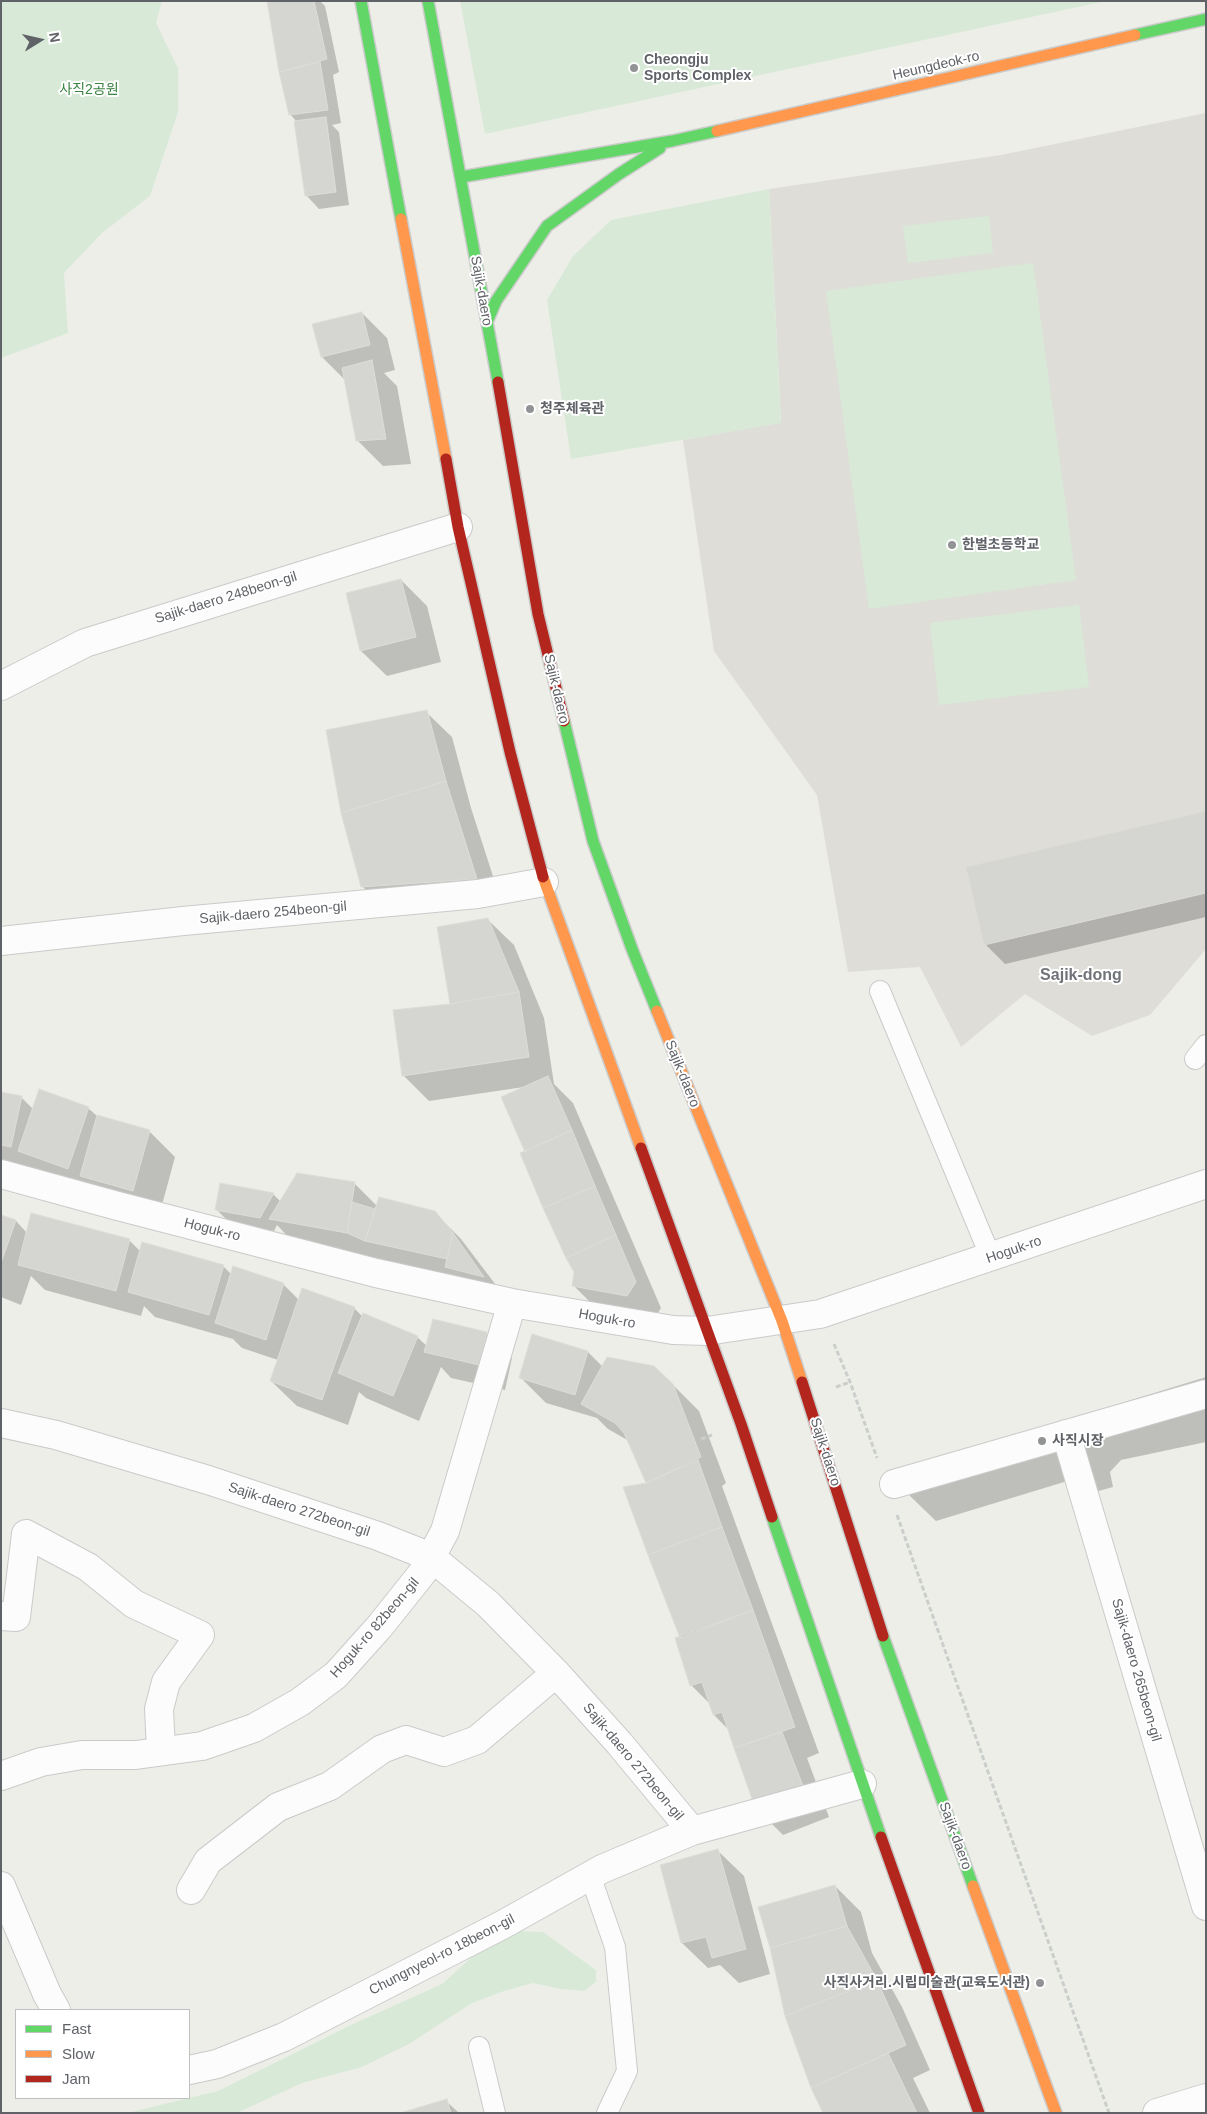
<!DOCTYPE html>
<html>
<head>
<meta charset="utf-8">
<style>
  body { margin:0 }
  #map { position:relative; width:1207px; height:2114px; overflow:hidden; background:#eeeee9; font-family:Arial,sans-serif }
  canvas { display:block }
  .frame { position:absolute; inset:0; border:2px solid #5f6267; pointer-events:none }
  .legend { position:absolute; left:15px; top:2009px; width:175px; height:90px; box-sizing:border-box; background:#fff; border:1px solid #bfc0c2; margin:0; padding:6px 9px; list-style:none; font-size:15px; color:#5f6267 }
  .legend li { display:flex; align-items:center; gap:10px; height:25px }
  .legend b { width:25px; border:1px solid #bfc0c2 }
  .north { position:absolute; left:15px; top:15px; width:50px; height:50px; -webkit-text-stroke:4px #fff; paint-order:stroke; rotate:80deg; font-size:14px; font-weight:700; line-height:20px; text-align:center; color:#5f6267 }
  .north::after { content:''; display:block; margin:auto; width:18px; height:22px; background:#5f6267; clip-path:polygon(50% 0,100% 100%,50% 72%,0 100%) }
</style>
</head>
<body>
<div id="map">
<canvas width="1207" height="2114"></canvas>
<div class="frame"></div>
<ul class="legend">
<li><b style="height:6px;background:#63d668"></b>Fast</li>
<li><b style="height:6px;background:#ff974d"></b>Slow</li>
<li><b style="height:6px;background:#b3261e"></b>Jam</li>
</ul>
<div class="north">N</div>
</div>
<script>
const ctx = document.querySelector('canvas').getContext('2d');
ctx.lineJoin = 'round';
function fillPath(path, color) {
  ctx.fillStyle = color;
  ctx.fill(path, 'evenodd');
}
function poly(rows) {
  const path = new Path2D();
  for (const r of rows) {
    path.moveTo(r[0], r[1]);
    for (let i = 2; i < r.length; i += 2) path.lineTo(r[i], r[i + 1]);
  }
  return path;
}
function stroke(path, color, width, dash) {
  ctx.strokeStyle = color;
  ctx.lineWidth = width;
  ctx.lineCap = dash ? 'butt' : 'round';
  ctx.setLineDash(dash || []);
  ctx.stroke(path);
}
function write(font, color, halo, rows, align = 'center') {
  ctx.font = font + ' Arial,"Noto Sans KR",sans-serif';
  ctx.lineWidth = 4;
  ctx.setLineDash([]);
  ctx.textBaseline = 'middle';
  ctx.strokeStyle = halo;
  ctx.fillStyle = color;
  for (const [text, x, y, turn = 0] of rows) {
    ctx.save();
    ctx.translate(x, y);
    ctx.rotate((+turn || 0) * Math.PI / 180);
    ctx.textAlign = isNaN(turn) ? turn : align;
    if (halo) ctx.strokeText(text, 0, 0);
    ctx.fillText(text, 0, 0);
    ctx.restore();
  }
}
fillPath(poly([
  [1206,113,1206,949,1150,1015,1092,1036,1025,994,961,1047,920,967,848,972,817,795,714,651,683,440,781,422,769,189,1001,155]
]), '#deddd8');
fillPath(poly([
  [1,1,162,1,156,23,178,68,178,112,150,196,102,233,64,273,68,333,1,358],
  [460,1,1106,1,485,134],
  [769,189,781,423,571,459,547,300,573,256,611,220],
  [989,216,993,253,908,263,903,226],
  [1033,263,1076,580,869,609,826,291],
  [1079,605,1089,687,939,705,930,623],
  [516,1931,543,1932,596,1970,596,1982,584,1991,560,1989,533,1983,504,1991,472,2003,409,2044,362,2067,302,2083,237,2113,127,2113,218,2091,353,2024,442,1984,483,1947]
]), '#d8ead7');
fillPath(poly([
  [268,1,320,1,325,6,339,72,333,75,341,123,332,125,339,132,349,205,319,209,306,195,297,122,290,114,280,72],
  [362,313,387,338,395,370,384,373,397,386,411,464,383,466,357,440,346,381,322,357],
  [401,580,427,606,441,662,387,676,361,651],
  [426,712,452,737,471,808,502,904,388,912,362,886],
  [1206,812,1206,917,1005,964,985,944],
  [488,920,514,945,544,1018,554,1084,573,1103,661,1308,653,1321,599,1311,573,1285,575,1272,527,1153,524,1087,429,1101,404,1076,452,1005],
  [1,1093,21,1097,33,1109,88,1108,97,1116,149,1131,175,1157,159,1216,45,1177,37,1169,37,1172,1,1165],
  [354,1183,377,1206,435,1213,461,1239,508,1301,392,1266,373,1258,296,1245,277,1225,274,1231,230,1223,216,1209,221,1185,274,1195,281,1202],
  [1,1216,16,1221,27,1233,129,1240,141,1252,223,1266,232,1275,234,1268,284,1285,299,1300,354,1308,363,1317,417,1337,427,1346,486,1333,512,1358,505,1390,451,1378,441,1367,419,1421,366,1398,359,1392,348,1425,297,1406,271,1381,278,1360,242,1348,233,1339,155,1317,144,1306,141,1316,45,1290,31,1276,21,1305,1,1297],
  [533,1335,588,1352,603,1367,673,1385,699,1411,726,1483,722,1486,819,1753,807,1758,829,1817,783,1835,757,1809,729,1730,714,1715,710,1704,691,1685,648,1484,629,1441,608,1429,597,1418,546,1403,521,1378],
  [1206,1377,1206,1442,1121,1460,1110,1472,1113,1487,1095,1492,1074,1479,936,1521,910,1496,901,1471],
  [718,1851,744,1876,770,1974,739,1983,720,1965,708,1968,682,1943,662,1866],
  [835,1886,861,1912,872,1953,902,2007,930,2070,913,2078,930,2113,824,2113],
  [446,2101,459,2113,405,2113]
]), '#0003');
const building = poly([
  [267,1,314,1,327,59,279,72,267,1],
  [320,62,328,110,289,115,279,72,320,62],
  [326,117,336,192,305,196,294,121,326,117],
  [362,312,370,345,321,357,312,324,362,312],
  [372,360,386,439,356,441,342,368,372,360],
  [401,579,416,637,360,651,346,593,401,579],
  [427,710,446,781,341,813,326,730,427,710],
  [446,781,477,879,361,887,341,813,446,781],
  [1206,811,1206,893,984,945,966,867,1206,811],
  [488,918,519,992,450,1004,437,927,488,918],
  [519,992,529,1057,402,1076,393,1010,450,1004,519,992],
  [548,1076,572,1130,525,1152,501,1097,548,1076],
  [39,1089,89,1107,68,1169,18,1151,39,1089],
  [1,1092,22,1096,11,1147,1,1145,1,1092],
  [97,1115,150,1130,133,1191,80,1176,97,1115],
  [572,1130,595,1186,543,1208,520,1153,572,1130],
  [297,1173,355,1182,347,1233,269,1219,297,1173],
  [220,1183,274,1193,260,1218,215,1210,220,1183],
  [595,1186,616,1235,566,1258,543,1208,595,1186],
  [379,1197,435,1211,453,1233,447,1259,365,1241,379,1197],
  [352,1202,375,1209,365,1241,347,1233,352,1202],
  [31,1213,130,1239,116,1291,18,1265,31,1213],
  [1,1215,16,1220,1,1263,1,1215],
  [453,1233,484,1277,445,1267,453,1233],
  [616,1235,636,1282,627,1296,572,1286,574,1272,566,1258,616,1235],
  [142,1242,224,1265,209,1315,128,1292,142,1242],
  [233,1266,284,1283,266,1340,215,1323,233,1266],
  [302,1288,355,1307,322,1400,270,1381,302,1288],
  [363,1313,418,1336,393,1396,338,1373,363,1313],
  [433,1319,487,1332,479,1365,424,1352,433,1319],
  [532,1334,588,1351,575,1395,519,1378,532,1334],
  [607,1357,654,1366,673,1384,701,1457,646,1483,624,1433,615,1423,581,1404,607,1357],
  [698,1460,722,1527,648,1555,623,1487,646,1483,698,1460],
  [722,1527,753,1610,680,1638,648,1555,722,1527],
  [753,1610,795,1727,734,1748,722,1712,713,1715,702,1682,690,1686,675,1638,753,1610],
  [782,1732,805,1791,756,1810,734,1748,782,1732],
  [718,1849,746,1949,712,1958,706,1937,681,1943,660,1865,718,1849],
  [835,1885,847,1926,770,1948,758,1907,835,1885],
  [847,1926,877,1980,785,2016,770,1948,847,1926],
  [877,1980,906,2045,811,2088,785,2016,877,1980],
  [888,2053,917,2113,823,2113,811,2088,888,2053],
  [447,2099,451,2113,400,2113,447,2099]
]);
fillPath(building, '#d5d5d2');
stroke(building, '#dddcd8', 1);
const lane = poly([
  [880,991,991,1258],
  [1195,1059,1206,1045],
  [590,1875,615,1947,627,2071,607,2113],
  [479,2047,495,2113]
]);
const street = poly([
  [1,686,85,643,458,527],
  [1,941,183,921,478,894,544,882],
  [1,1174,114,1205,376,1273,512,1303,673,1330,707,1331,820,1314,1206,1184],
  [1,1423,56,1435,208,1480,378,1536,431,1557,488,1604,556,1673,619,1743,692,1831,862,1784],
  [1066,1434,1206,1906],
  [894,1484,1206,1394],
  [1,1616,16,1617,26,1534,88,1567,134,1604,200,1635,166,1682,159,1709,161,1751],
  [1,1776,41,1762,82,1755,136,1755,202,1746,254,1728,300,1702,336,1675,380,1626,423,1572,445,1531,512,1303],
  [1,1886,47,1994,56,2010],
  [191,1890,208,1861,278,1807,330,1786,382,1749,406,1740,444,1752,477,1740,556,1673],
  [189,2070,217,2064,284,2037,504,1924,602,1869,692,1831],
  [1157,2113,1206,2098]
]);
const fast = poly([
  [361,1,401,219],
  [428,1,498,382],
  [1135,35,1206,19],
  [461,177,672,141,717,131],
  [487,322,496,301,547,226,619,174,660,148],
  [564,721,593,841,632,949,657,1011],
  [772,1517,881,1837],
  [883,1636,973,1886]
]);
const slow = poly([
  [717,131,1135,35],
  [401,219,446,459],
  [543,877,641,1148],
  [657,1011,782,1321,802,1382],
  [973,1886,1056,2113]
]);
const jam = poly([
  [498,382,538,614,564,721],
  [446,459,458,527,510,752,543,877],
  [641,1148,741,1424,772,1517],
  [802,1382,883,1636],
  [881,1837,979,2113]
]);
stroke(lane, '#cacaca', 22);
stroke(street, '#cacaca', 30);
stroke(fast, '#cbcbcb', 14);
stroke(slow, '#cbcbcb', 14);
stroke(jam, '#cbcbcb', 14);
stroke(poly([
  [834,1344,850,1382,877,1458],
  [836,1387,850,1382],
  [701,1439,712,1435],
  [897,1515,1109,2113]
]), '#cacfcc', 3, [5, 2.5]);
stroke(lane, '#fcfcfc', 20);
stroke(street, '#fcfcfc', 28);
stroke(fast, '#63d668', 11);
stroke(slow, '#ff974d', 11);
stroke(jam, '#b3261e', 11);
for (const [x, y, r, color] of [
  [634,68,5,"#919394"],
  [530,409,5,"#919394"],
  [952,545,5,"#919394"],
  [1042,1441,5,"#919394"],
  [1040,1983,5,"#919394"]
]) {
  const dot = new Path2D();
  dot.arc(x, y, r, 0, 2 * Math.PI);
  ctx.fillStyle = color;
  ctx.fill(dot);
  stroke(dot, '#fff', 2);
}
write('bold 14px', '#5f6267', '#fff', [
  ["Cheongju",644,60],
  ["Sports Complex",644,76],
  ["청주체육관",540,409],
  ["한벌초등학교",962,545],
  ["사직시장",1052,1441],
  ["사직사거리.시립미술관(교육도서관)",1030,1983,"right"]
], 'left');
write('14px', '#5f6267', '#fff', [
  ["Heungdeok-ro",936,66,-13],
  ["Sajik-daero",481,291,80],
  ["Sajik-daero 248beon-gil",226,598,-17],
  ["Sajik-daero",556,689,77],
  ["Sajik-daero 254beon-gil",273,913,-5],
  ["Sajik-daero",682,1074,68],
  ["Hoguk-ro",212,1230,14],
  ["Hoguk-ro",1014,1250,-19],
  ["Hoguk-ro",607,1319,10],
  ["Sajik-daero",825,1452,72],
  ["Sajik-daero 272beon-gil",299,1510,18],
  ["Hoguk-ro 82beon-gil",375,1628,-49],
  ["Sajik-daero 265beon-gil",1136,1670,74],
  ["Sajik-daero 272beon-gil",633,1762,50],
  ["Sajik-daero",955,1836,70],
  ["Chungnyeol-ro 18beon-gil",442,1955,-27]
]);
write('14px', '#3a8241', '#fff', [
  ["사직2공원",89,90]
]);
write('bold 16px', '#707479', '#fff', [
  ["Sajik-dong",1081,976]
]);
</script>
</body>
</html>
